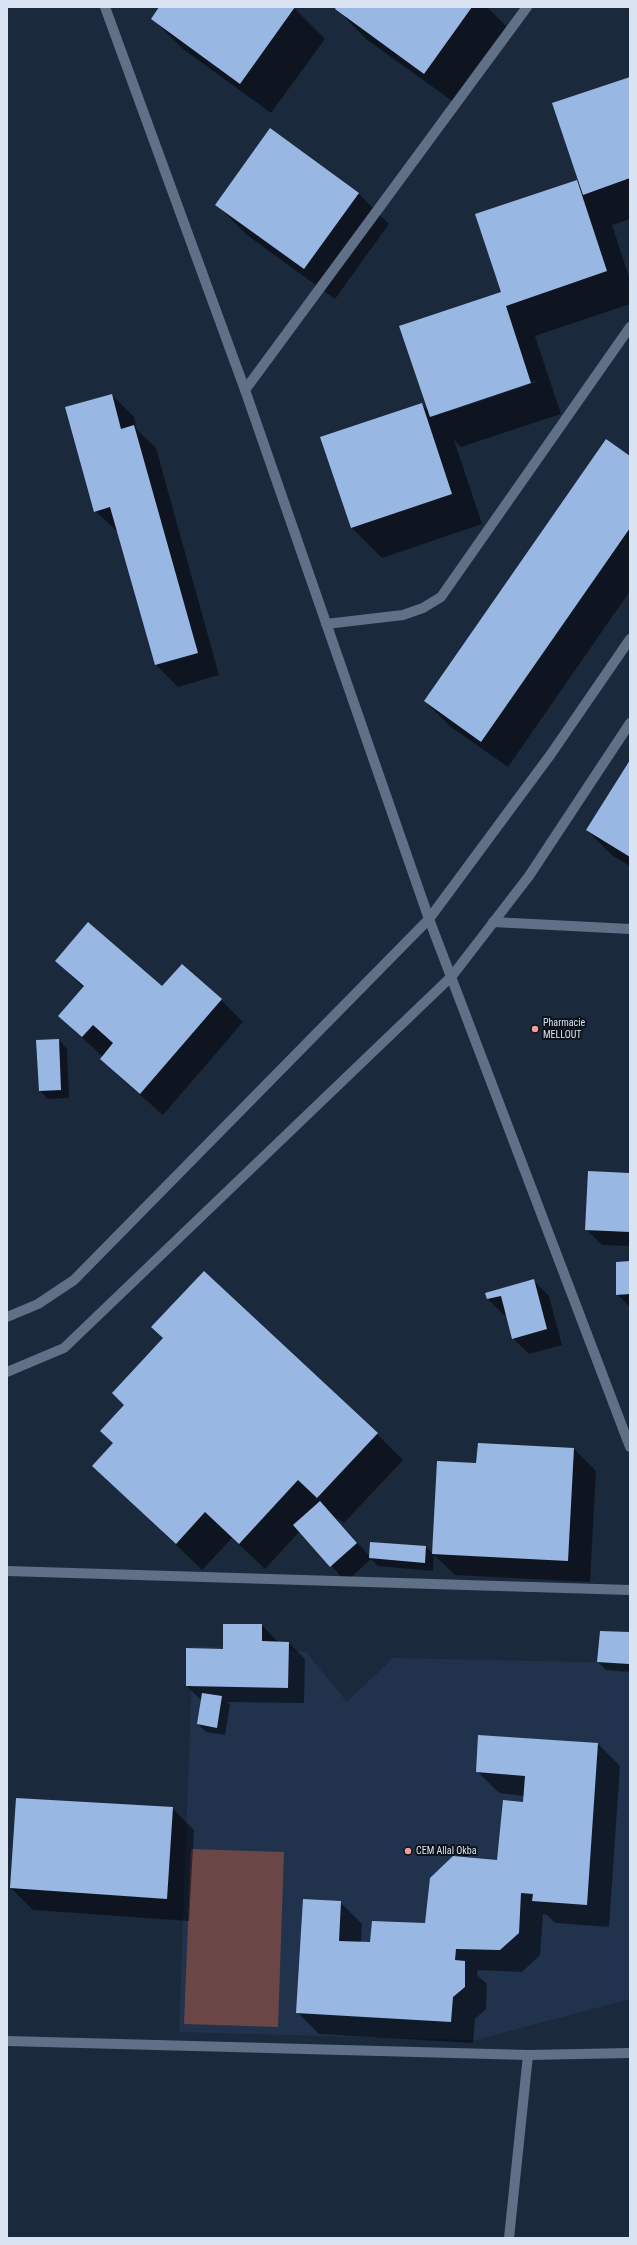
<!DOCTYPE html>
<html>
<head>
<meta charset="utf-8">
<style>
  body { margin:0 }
  #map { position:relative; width:637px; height:2245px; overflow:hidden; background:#1b293d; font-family:"Roboto Condensed",sans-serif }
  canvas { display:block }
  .frame { position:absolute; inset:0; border:8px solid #dae3f1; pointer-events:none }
</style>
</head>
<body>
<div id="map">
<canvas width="637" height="2245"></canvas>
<div class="frame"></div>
</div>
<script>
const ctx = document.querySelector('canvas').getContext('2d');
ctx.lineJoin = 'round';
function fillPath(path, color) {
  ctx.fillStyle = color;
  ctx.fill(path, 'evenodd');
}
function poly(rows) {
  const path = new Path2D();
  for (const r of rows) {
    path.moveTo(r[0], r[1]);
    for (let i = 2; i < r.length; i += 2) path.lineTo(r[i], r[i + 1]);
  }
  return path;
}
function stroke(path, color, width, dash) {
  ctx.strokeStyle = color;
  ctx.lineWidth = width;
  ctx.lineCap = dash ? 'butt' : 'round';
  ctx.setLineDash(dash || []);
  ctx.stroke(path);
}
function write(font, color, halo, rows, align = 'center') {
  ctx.font = font + ' "Roboto Condensed",sans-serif';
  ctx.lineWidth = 4;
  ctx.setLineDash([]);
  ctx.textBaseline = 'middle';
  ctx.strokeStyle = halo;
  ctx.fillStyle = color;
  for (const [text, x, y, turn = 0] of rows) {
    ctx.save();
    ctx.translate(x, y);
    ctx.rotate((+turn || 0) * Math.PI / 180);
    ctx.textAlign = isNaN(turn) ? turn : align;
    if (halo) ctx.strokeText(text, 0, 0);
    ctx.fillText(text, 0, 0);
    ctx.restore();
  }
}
fillPath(poly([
  [193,1646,306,1652,347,1702,393,1658,630,1663,630,1999,476,2040,179,2032]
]), '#21324c');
fillPath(poly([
  [191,1849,284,1852,278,2027,184,2024]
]), '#6a4646');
fillPath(poly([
  [160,7,293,7,325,39,271,113,183,49,152,18],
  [337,7,487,7,509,29,455,103,366,39,336,8],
  [630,78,630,219,612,225,630,280,630,304,535,336,561,414,461,447,454,440,482,524,382,558,352,528,322,438,421,404,429,411,502,293,477,215,579,180],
  [536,381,536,382,447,412,447,410],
  [270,129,359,194,389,224,335,299,247,235,217,205],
  [112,395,134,417,137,430,156,448,219,675,178,687,156,665,119,533,95,511],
  [630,458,630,591,508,767,451,727,425,701],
  [630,762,630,866,613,856,587,830],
  [56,961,162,988,221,1000,243,1022,163,1115,123,1080,101,1058,103,1057,59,1016,84,988],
  [59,1040,67,1049,69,1098,48,1099,40,1091,37,1041],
  [630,1174,630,1246,602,1245,586,1229],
  [630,1262,630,1307,617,1294],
  [533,1280,549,1296,562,1345,529,1354,513,1338,507,1314,504,1315,488,1299,486,1293],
  [377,1434,403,1460,344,1523,335,1517,370,1557,371,1543,426,1547,433,1554,477,1464,574,1449,596,1471,590,1582,455,1575,434,1555,433,1571,378,1566,371,1559,346,1582,300,1531,265,1569,232,1538,202,1570,94,1466],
  [262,1625,278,1642,289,1643,305,1659,304,1703,227,1702,230,1705,225,1735,206,1732,198,1724,202,1701,187,1686,187,1649,224,1650],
  [600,1632,630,1633,630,1672,606,1670,598,1662],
  [479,1736,598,1744,620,1766,609,1927,555,1923,547,1915,543,1914,540,1955,522,1972,478,1970,477,1975,487,1984,486,2009,475,2019,473,2043,319,2034,297,2012,340,1902,362,1924,361,1943,371,1943,426,1924,498,1861,524,1803,524,1796,499,1793,477,1771],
  [172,1808,194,1830,189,1921,33,1910,11,1888]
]), '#0007');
fillPath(poly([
  [159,7,295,7,240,84,151,19],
  [336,7,472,7,424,74,335,9],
  [630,77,630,178,583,195,552,103],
  [270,128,359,193,304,269,215,205],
  [577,180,607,271,506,306,531,383,430,417,399,326,501,292,475,214],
  [112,394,121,429,134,425,198,653,155,665,110,507,94,512,65,407],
  [422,403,452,494,351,528,320,437],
  [606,439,630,456,630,528,481,742,424,701],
  [630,760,630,857,586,830],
  [88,922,162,986,182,964,222,999,140,1094,100,1059,113,1043,93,1025,82,1037,58,1016,84,986,55,961],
  [59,1039,61,1090,39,1091,36,1040],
  [588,1171,630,1173,630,1232,585,1230],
  [630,1261,630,1294,616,1295,616,1262],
  [204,1271,378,1433,317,1498,298,1480,239,1544,205,1512,176,1544,92,1466,113,1443,100,1431,124,1405,112,1393,163,1338,151,1327],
  [534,1279,547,1329,512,1339,501,1296,487,1299,485,1293],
  [478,1443,574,1448,568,1561,432,1554,437,1461,476,1463],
  [320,1501,357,1543,330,1567,293,1525],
  [370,1542,426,1546,425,1563,369,1558],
  [223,1624,262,1624,262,1641,289,1642,288,1688,186,1686,186,1648,223,1649],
  [600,1631,630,1632,629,1664,597,1662],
  [202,1693,222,1696,217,1728,197,1724],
  [478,1735,598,1743,587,1905,532,1901,533,1894,521,1893,519,1933,500,1950,456,1949,455,1960,465,1961,465,1987,453,1997,451,2022,296,2013,303,1899,341,1901,339,1941,370,1942,372,1921,425,1923,430,1878,453,1856,497,1860,503,1800,523,1802,525,1776,476,1772],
  [16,1798,173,1807,167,1899,10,1888]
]), '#98b7e3');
stroke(poly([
  [509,2238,528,2055]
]), '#607087', 10);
stroke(poly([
  [105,7,245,390,429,919,630,1447],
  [245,390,527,7],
  [326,624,403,615,423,608,441,597,630,327],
  [493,922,630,929],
  [7,1571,630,1590],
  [7,2041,528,2055,630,2053]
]), '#607087', 10);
stroke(poly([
  [7,1317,38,1304,74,1280,429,919,551,754,630,639],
  [7,1372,64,1348,452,976,529,876,630,723]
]), '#607087', 10);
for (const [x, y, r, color] of [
  [535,1029,4,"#f59b9b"],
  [408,1851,4,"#f59b9b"]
]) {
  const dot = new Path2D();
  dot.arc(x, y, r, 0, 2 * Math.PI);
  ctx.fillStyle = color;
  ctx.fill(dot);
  stroke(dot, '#0b121a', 1.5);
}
write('10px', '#dae3f1', '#0b121a', [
  ["Pharmacie",543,1023],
  ["MELLOUT",543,1035],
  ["CEM Allal Okba",416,1851]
], 'left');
</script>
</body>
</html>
